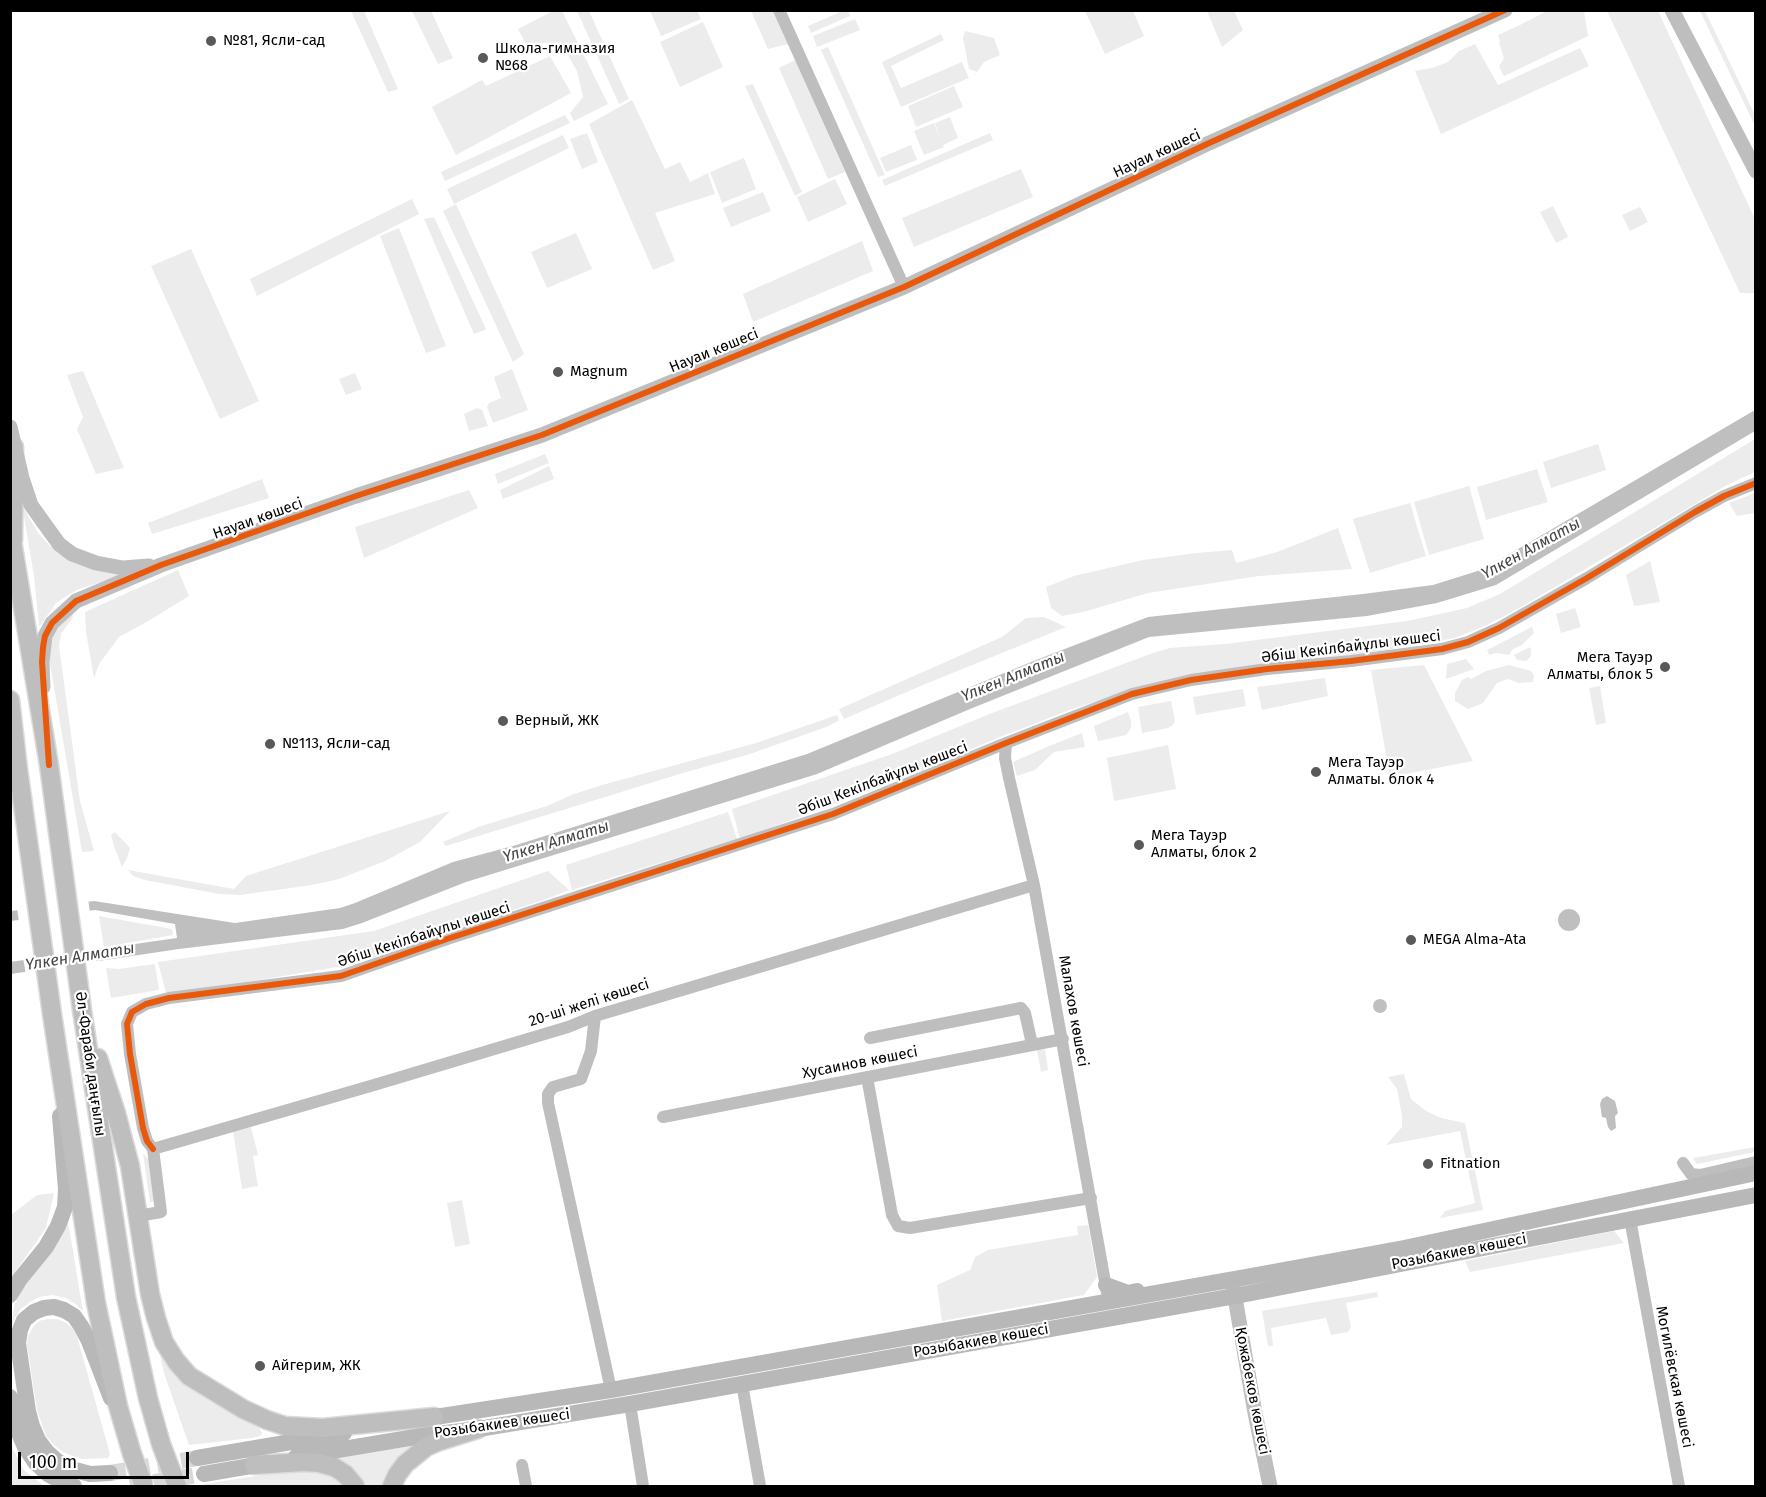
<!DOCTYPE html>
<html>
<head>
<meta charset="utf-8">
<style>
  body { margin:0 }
  #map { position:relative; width:1766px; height:1497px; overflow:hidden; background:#fff; font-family:"Fira Sans",sans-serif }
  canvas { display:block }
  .frame { position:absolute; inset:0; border:12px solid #000; pointer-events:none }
  .scale { position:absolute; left:18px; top:1452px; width:171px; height:27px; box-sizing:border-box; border:3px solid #000; border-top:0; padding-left:8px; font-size:18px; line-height:21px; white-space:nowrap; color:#000; -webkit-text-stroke:4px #fff; paint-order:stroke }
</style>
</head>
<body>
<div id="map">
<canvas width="1766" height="1497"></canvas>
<div class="frame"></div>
<div class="scale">100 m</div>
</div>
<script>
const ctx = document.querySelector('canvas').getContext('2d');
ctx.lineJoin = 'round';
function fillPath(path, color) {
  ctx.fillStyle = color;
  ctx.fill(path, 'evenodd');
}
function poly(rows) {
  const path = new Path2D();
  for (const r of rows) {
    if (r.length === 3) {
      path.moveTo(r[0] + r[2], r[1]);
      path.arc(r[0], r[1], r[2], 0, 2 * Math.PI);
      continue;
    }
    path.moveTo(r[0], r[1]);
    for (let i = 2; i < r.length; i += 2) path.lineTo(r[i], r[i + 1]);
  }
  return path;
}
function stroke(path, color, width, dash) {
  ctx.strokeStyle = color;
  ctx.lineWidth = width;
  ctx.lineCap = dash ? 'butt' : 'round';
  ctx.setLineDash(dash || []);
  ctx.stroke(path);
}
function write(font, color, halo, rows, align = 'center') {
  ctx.font = font + ' "Fira Sans",sans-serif';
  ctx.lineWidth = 4.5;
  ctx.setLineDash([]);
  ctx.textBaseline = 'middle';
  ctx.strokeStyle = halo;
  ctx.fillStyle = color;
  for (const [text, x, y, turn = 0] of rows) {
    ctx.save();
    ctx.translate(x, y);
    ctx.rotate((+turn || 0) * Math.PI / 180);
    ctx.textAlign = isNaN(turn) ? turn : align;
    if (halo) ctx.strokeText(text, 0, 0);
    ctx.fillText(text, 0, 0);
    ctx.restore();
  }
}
fillPath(poly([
  [555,10,562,11,608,104,574,121,570,113,583,97,577,71,565,50,548,43,535,44,528,48,518,29],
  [845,10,848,11,850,16,811,33,808,26],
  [351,11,364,11,398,89,388,92],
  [412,11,431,11,453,58,438,64],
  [577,11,589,11,629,99,619,104],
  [650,11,697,11,701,19,661,36],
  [751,11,773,11,788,44,768,49],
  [1085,11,1133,11,1144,36,1105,54],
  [1207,11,1234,11,1243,30,1222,47],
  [1584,11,1588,36,1504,76,1499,67,1504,58,1499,43,1500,42,1498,35,1520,25,1547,11],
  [1607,11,1658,11,1755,219,1755,293,1740,293],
  [1700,11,1705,11,1755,115,1755,126],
  [855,19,860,30,817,47,813,36],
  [703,22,723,67,680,87,660,42],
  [965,31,994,38,1000,55,984,62,977,72,969,69,963,38],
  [941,34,944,40,891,66,901,88,962,62,969,78,901,107,882,62],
  [1475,44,1498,85,1580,48,1589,66,1441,134,1415,71,1432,68,1448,62,1459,51],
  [828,47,885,175,878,177,821,50],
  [550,56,571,93,456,155,432,107,482,80,486,86],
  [795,60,845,172,828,179,779,68],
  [753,84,802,192,795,196,745,86],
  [954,86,963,107,916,127,908,106],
  [632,100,665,169,680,162,690,182,708,173,715,194,655,213,675,261,653,270,589,124],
  [565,115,570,123,445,181,441,172],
  [950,117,958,138,943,145,944,147,924,155,914,131,934,123,941,140,935,123],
  [587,133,598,162,582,169,570,139],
  [990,133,993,140,885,186,882,180],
  [563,135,569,148,454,204,447,189],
  [911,145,917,160,886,172,880,158],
  [744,158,756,189,722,203,710,172],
  [1021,169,1033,197,914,247,902,218],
  [835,179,847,204,808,222,797,197],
  [763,192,771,211,731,227,723,208],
  [412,199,419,214,257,296,250,279],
  [456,204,524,354,513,362,443,211],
  [1553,206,1568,237,1556,243,1540,212],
  [1640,207,1648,222,1630,231,1622,215],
  [434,217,486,329,487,329,474,334,424,219],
  [399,228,446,346,426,353,380,236],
  [576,233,592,269,547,288,531,252],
  [862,241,873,271,753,322,743,294],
  [191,249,259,401,220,419,151,266],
  [512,369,528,410,493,423,487,407,489,403,501,398,494,377],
  [83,371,124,468,96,474,77,429,83,417,67,375],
  [355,373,362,389,346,395,339,379],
  [477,408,482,410,488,426,469,431,464,414],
  [1755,439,1755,472,1727,485,1523,606,1487,625,1455,638,1380,651,1206,672,1169,679,1072,709,1000,737,899,780,740,839,732,809,892,754,992,713,1153,653,1170,648,1225,644,1407,621,1467,608,1500,594],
  [1598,444,1606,470,1551,488,1543,462],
  [545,454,549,463,498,484,495,474],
  [549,466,554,479,503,499,500,490],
  [1537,469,1548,502,1486,520,1477,487],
  [262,479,269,498,152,534,148,523],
  [1469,486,1484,539,1429,555,1414,502],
  [469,490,478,508,364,558,355,527],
  [1755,493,1755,513,1737,516,1729,503],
  [1410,503,1426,556,1370,573,1353,519],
  [22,505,38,533,50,546,66,556,136,571,79,589,68,595,56,603,40,626,39,626,34,576],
  [1338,528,1352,569,1259,576,1148,593,1083,612,1062,616,1051,608,1046,587,1074,576,1143,560,1197,553,1232,550,1236,563,1277,552],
  [1650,561,1660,602,1634,606,1626,575],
  [178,570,189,596,150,620,119,637,99,664,94,678,86,632,85,612],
  [1575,608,1581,627,1561,633,1556,614],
  [72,610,73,617,61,634,59,646,80,801,94,851,82,852,49,658,50,644,55,631],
  [1044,617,1066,627,923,685,844,719,839,709,1002,637,1026,618],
  [1532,627,1534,633,1522,645,1513,649,1509,655,1496,653,1489,655,1487,650],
  [1530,647,1531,650,1531,656,1526,661,1517,660,1514,655],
  [1466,659,1474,669,1446,679,1447,664],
  [1424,665,1473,761,1390,777,1371,670],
  [1509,665,1531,671,1534,675,1533,682,1519,683,1508,679,1497,683,1483,703,1468,709,1455,701,1455,693,1462,680,1468,677,1471,679,1486,671],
  [1325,678,1328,696,1262,710,1257,687],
  [1600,686,1606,723,1596,725,1589,688],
  [1243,689,1246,706,1196,715,1193,697],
  [1171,701,1175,721,1173,725,1168,728,1142,733,1138,707],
  [1128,712,1131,721,1131,728,1126,735,1098,741,1094,726],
  [837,715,839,720,829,726,750,754,683,773,446,846,443,842,481,826,547,806,574,794,602,785,756,743],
  [1082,733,1085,747,1054,752,1035,770,1017,776,1013,762,1049,746],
  [1168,745,1176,789,1114,801,1107,758],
  [450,811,420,842,385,861,339,879,312,885,240,895,219,894,145,880,133,876,128,870,234,889,246,876],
  [728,812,737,839,572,890,566,865],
  [115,832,130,848,127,858,122,867,114,846,111,835],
  [548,871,569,890,544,900,439,934,395,951,348,965,248,982,166,993,158,962,374,931],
  [99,916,172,929,173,935,104,947],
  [155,964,159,990,111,998,106,968,119,969],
  [1045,1049,1048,1070,1041,1072,1037,1050],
  [1404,1074,1411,1099,1426,1111,1441,1118,1465,1123,1483,1210,1440,1218,1445,1211,1475,1203,1460,1131,1386,1145,1402,1127,1402,1116,1397,1089,1388,1077],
  [251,1127,258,1155,253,1156,258,1186,242,1189,233,1131],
  [1755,1147,1755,1152,1697,1164,1693,1158],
  [143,1153,150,1161,157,1198,150,1203],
  [54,1193,46,1228,11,1278,11,1215,37,1195],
  [462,1200,470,1244,455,1247,447,1203],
  [68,1221,83,1312,77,1305,66,1298,52,1295,39,1297,30,1302,21,1309,14,1319,11,1330,14,1306,20,1293,53,1248],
  [1088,1225,1097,1277,1084,1295,942,1321,937,1285,970,1270,975,1257,988,1250,1078,1235,1077,1226],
  [1614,1231,1624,1243,1470,1272,1465,1261],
  [1377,1292,1378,1297,1346,1303,1351,1327,1348,1332,1331,1335,1326,1318,1271,1328,1273,1346,1268,1346,1262,1311],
  [47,1319,56,1319,65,1322,73,1329,77,1336,110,1454,108,1458,82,1459,75,1457,65,1453,55,1446,46,1436,37,1410,27,1345,28,1336,33,1327,39,1321],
  [159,1350,183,1382,211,1402,257,1424,262,1433,260,1436,252,1438,189,1445,164,1373],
  [424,1441,384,1486,366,1486,351,1468,343,1462,333,1459],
  [11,1445,24,1470,44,1486,11,1486],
  [305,1470,319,1471,330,1474,339,1480,344,1486,202,1486,205,1484,287,1471]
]), '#ececec');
fillPath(poly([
  [1755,410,1755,431,1496,585,1437,603,1367,616,1149,637,970,709,817,774,466,882,362,923,343,929,179,949,11,974,10,962,177,938,175,924,95,910,11,921,11,911,94,901,235,923,340,908,355,903,453,862,513,846,807,754,1036,660,1148,617,1363,594,1433,585,1484,569],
  [1569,920,11],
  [1380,1006,7],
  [1607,1096,1615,1101,1618,1113,1615,1116,1616,1128,1611,1131,1608,1127,1606,1118,1602,1117,1600,1104,1602,1099]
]), '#bfbfbf');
fillPath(poly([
  [88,898,90,914,19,923,17,907],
  [95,947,97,964,26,975,23,957]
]), '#fff');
stroke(poly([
  [110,1473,197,1458],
  [130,1486,204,1474]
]), '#d9d9d9', 16, [16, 8]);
const primary = poly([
  [10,529,49,765,82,1010,126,1297,148,1398,161,1444],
  [13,541,14,447],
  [10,700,18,769,52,1014,96,1303,118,1406,132,1454],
  [98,1058,116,1113,130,1166,150,1294,156,1318,164,1342,176,1361,189,1376,243,1409,267,1420,285,1426,323,1428,434,1417],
  [254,1465,304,1462,319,1463,334,1467,345,1474,355,1486],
  [392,1486,397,1475,405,1464,426,1447,437,1442,478,1429]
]);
stroke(primary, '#dbdbdb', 21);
stroke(poly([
  [779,10,904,287],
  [1006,743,1005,758,1009,778,1034,885,1107,1293],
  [595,1016,591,1051,581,1079,553,1087,548,1094,548,1103,611,1390],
  [870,1038,1021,1008,1025,1013,1032,1044],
  [867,1077,892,1215,898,1226,910,1228,1091,1198],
  [663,1117,1063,1039],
  [153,1149,147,1141,143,1128,130,1054,127,1024,132,1012,146,1004,169,998,341,976,447,939,833,814,1006,743,1132,694,1191,680,1267,669,1351,661,1442,649,1468,642,1499,628,1587,578,1695,512,1724,496,1756,483],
  [153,1149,374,1085,568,1027,595,1016,1034,885],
  [1683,1163,1691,1174,1700,1175,1756,1162],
  [138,1216,161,1212,153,1149],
  [1630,1219,1679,1486],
  [742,1384,760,1486],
  [630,1404,643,1486],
  [522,1465,526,1486]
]), '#bebebe', 12);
stroke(poly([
  [1672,10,1756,171],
  [10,427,22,478,31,505,59,544,72,554,96,563,123,568,149,566],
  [43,687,42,662,45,636,52,623,76,601,161,565,356,496,542,435,904,287,1207,144,1505,10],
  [1233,1286,1255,1413,1270,1486]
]), '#bebebe', 15);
stroke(poly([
  [1106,1285,1128,1293,1137,1291],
  [10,1295,20,1279,46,1247,58,1226,65,1207,66,1189,60,1116],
  [10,1397,18,1431,25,1447,35,1462,48,1474,62,1482,74,1486],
  [422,1419,611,1390,1252,1276,1404,1248,1756,1173],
  [296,1457,421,1436,478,1429,630,1404,1235,1296,1756,1195],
  [197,1458,344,1433],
  [110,1473,90,1474,68,1468,57,1461,47,1452,38,1440,32,1426,28,1411,20,1357,18,1343,20,1330,24,1320,34,1312,44,1308,54,1307,64,1310,74,1316,81,1326,89,1341,111,1398],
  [204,1474,268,1463]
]), '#b8b8b8', 16);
stroke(primary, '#bebebe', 18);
const primaryBridge = poly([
  [161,1444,177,1486],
  [132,1454,144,1486]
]);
stroke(primaryBridge, '#dbdbdb', 21, []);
stroke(primaryBridge, '#bebebe', 18);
stroke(poly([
  [49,765,42,662,43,647,45,636,52,623,76,601,161,565,356,496,542,435,904,287,1207,144,1505,10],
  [153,1149,147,1141,143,1128,130,1054,127,1024,132,1012,146,1004,169,998,341,976,447,939,833,814,1006,743,1132,694,1191,680,1267,669,1351,661,1442,649,1468,642,1499,628,1587,578,1695,512,1724,496,1756,483]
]), '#e8590c', 6);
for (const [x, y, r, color] of [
  [211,41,6,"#595959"],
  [483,58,6,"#595959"],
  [558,372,6,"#595959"],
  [1665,667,6,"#595959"],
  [503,721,6,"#595959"],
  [270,744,6,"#595959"],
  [1316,772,6,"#595959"],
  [1139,845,6,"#595959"],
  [1411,940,6,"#595959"],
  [1428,1164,6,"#595959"],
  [260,1366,6,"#595959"]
]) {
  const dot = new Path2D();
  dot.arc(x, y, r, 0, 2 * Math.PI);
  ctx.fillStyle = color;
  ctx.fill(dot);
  stroke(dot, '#fff', 2);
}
write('15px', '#000', '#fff', [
  ["№81, Ясли-сад",223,41],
  ["Школа-гимназия",495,49],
  ["№68",495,66],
  ["Magnum",570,372],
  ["Мега Тауэр",1653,658,"right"],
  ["Алматы, блок 5",1653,675,"right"],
  ["Верный, ЖК",515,721],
  ["№113, Ясли-сад",282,744],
  ["Мега Тауэр",1328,763],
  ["Алматы. блок 4",1328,780],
  ["Мега Тауэр",1151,836],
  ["Алматы, блок 2",1151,853],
  ["MEGA Alma-Ata",1423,940],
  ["Fitnation",1440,1164],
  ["Айгерим, ЖК",272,1366]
], 'left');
write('15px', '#000', '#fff', [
  ["Науаи көшесі",1157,154,-25],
  ["Науаи көшесі",714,351,-22],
  ["Науаи көшесі",258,519,-20],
  ["Әбіш Кекілбайұлы көшесі",1351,647,-7],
  ["Әбіш Кекілбайұлы көшесі",883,779,-21],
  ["Әбіш Кекілбайұлы көшесі",424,935,-18],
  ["20-ші желі көшесі",589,1003,-18],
  ["Малахов көшесі",1073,1011,80],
  ["Хусаинов көшесі",860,1063,-11],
  ["Әл-Фараби даңғылы",90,1064,82],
  ["Розыбакиев көшесі",1459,1252,-11],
  ["Розыбакиев көшесі",981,1341,-10],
  ["Могилёвская көшесі",1674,1377,79],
  ["Қожабеков көшесі",1252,1391,79],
  ["Розыбакиев көшесі",502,1424,-8]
]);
write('italic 16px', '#444', '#fff', [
  ["Үлкен Алматы",1531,549,-29],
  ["Үлкен Алматы",1013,677,-22],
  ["Үлкен Алматы",556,842,-17],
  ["Үлкен Алматы",80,957,-9]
]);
</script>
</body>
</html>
